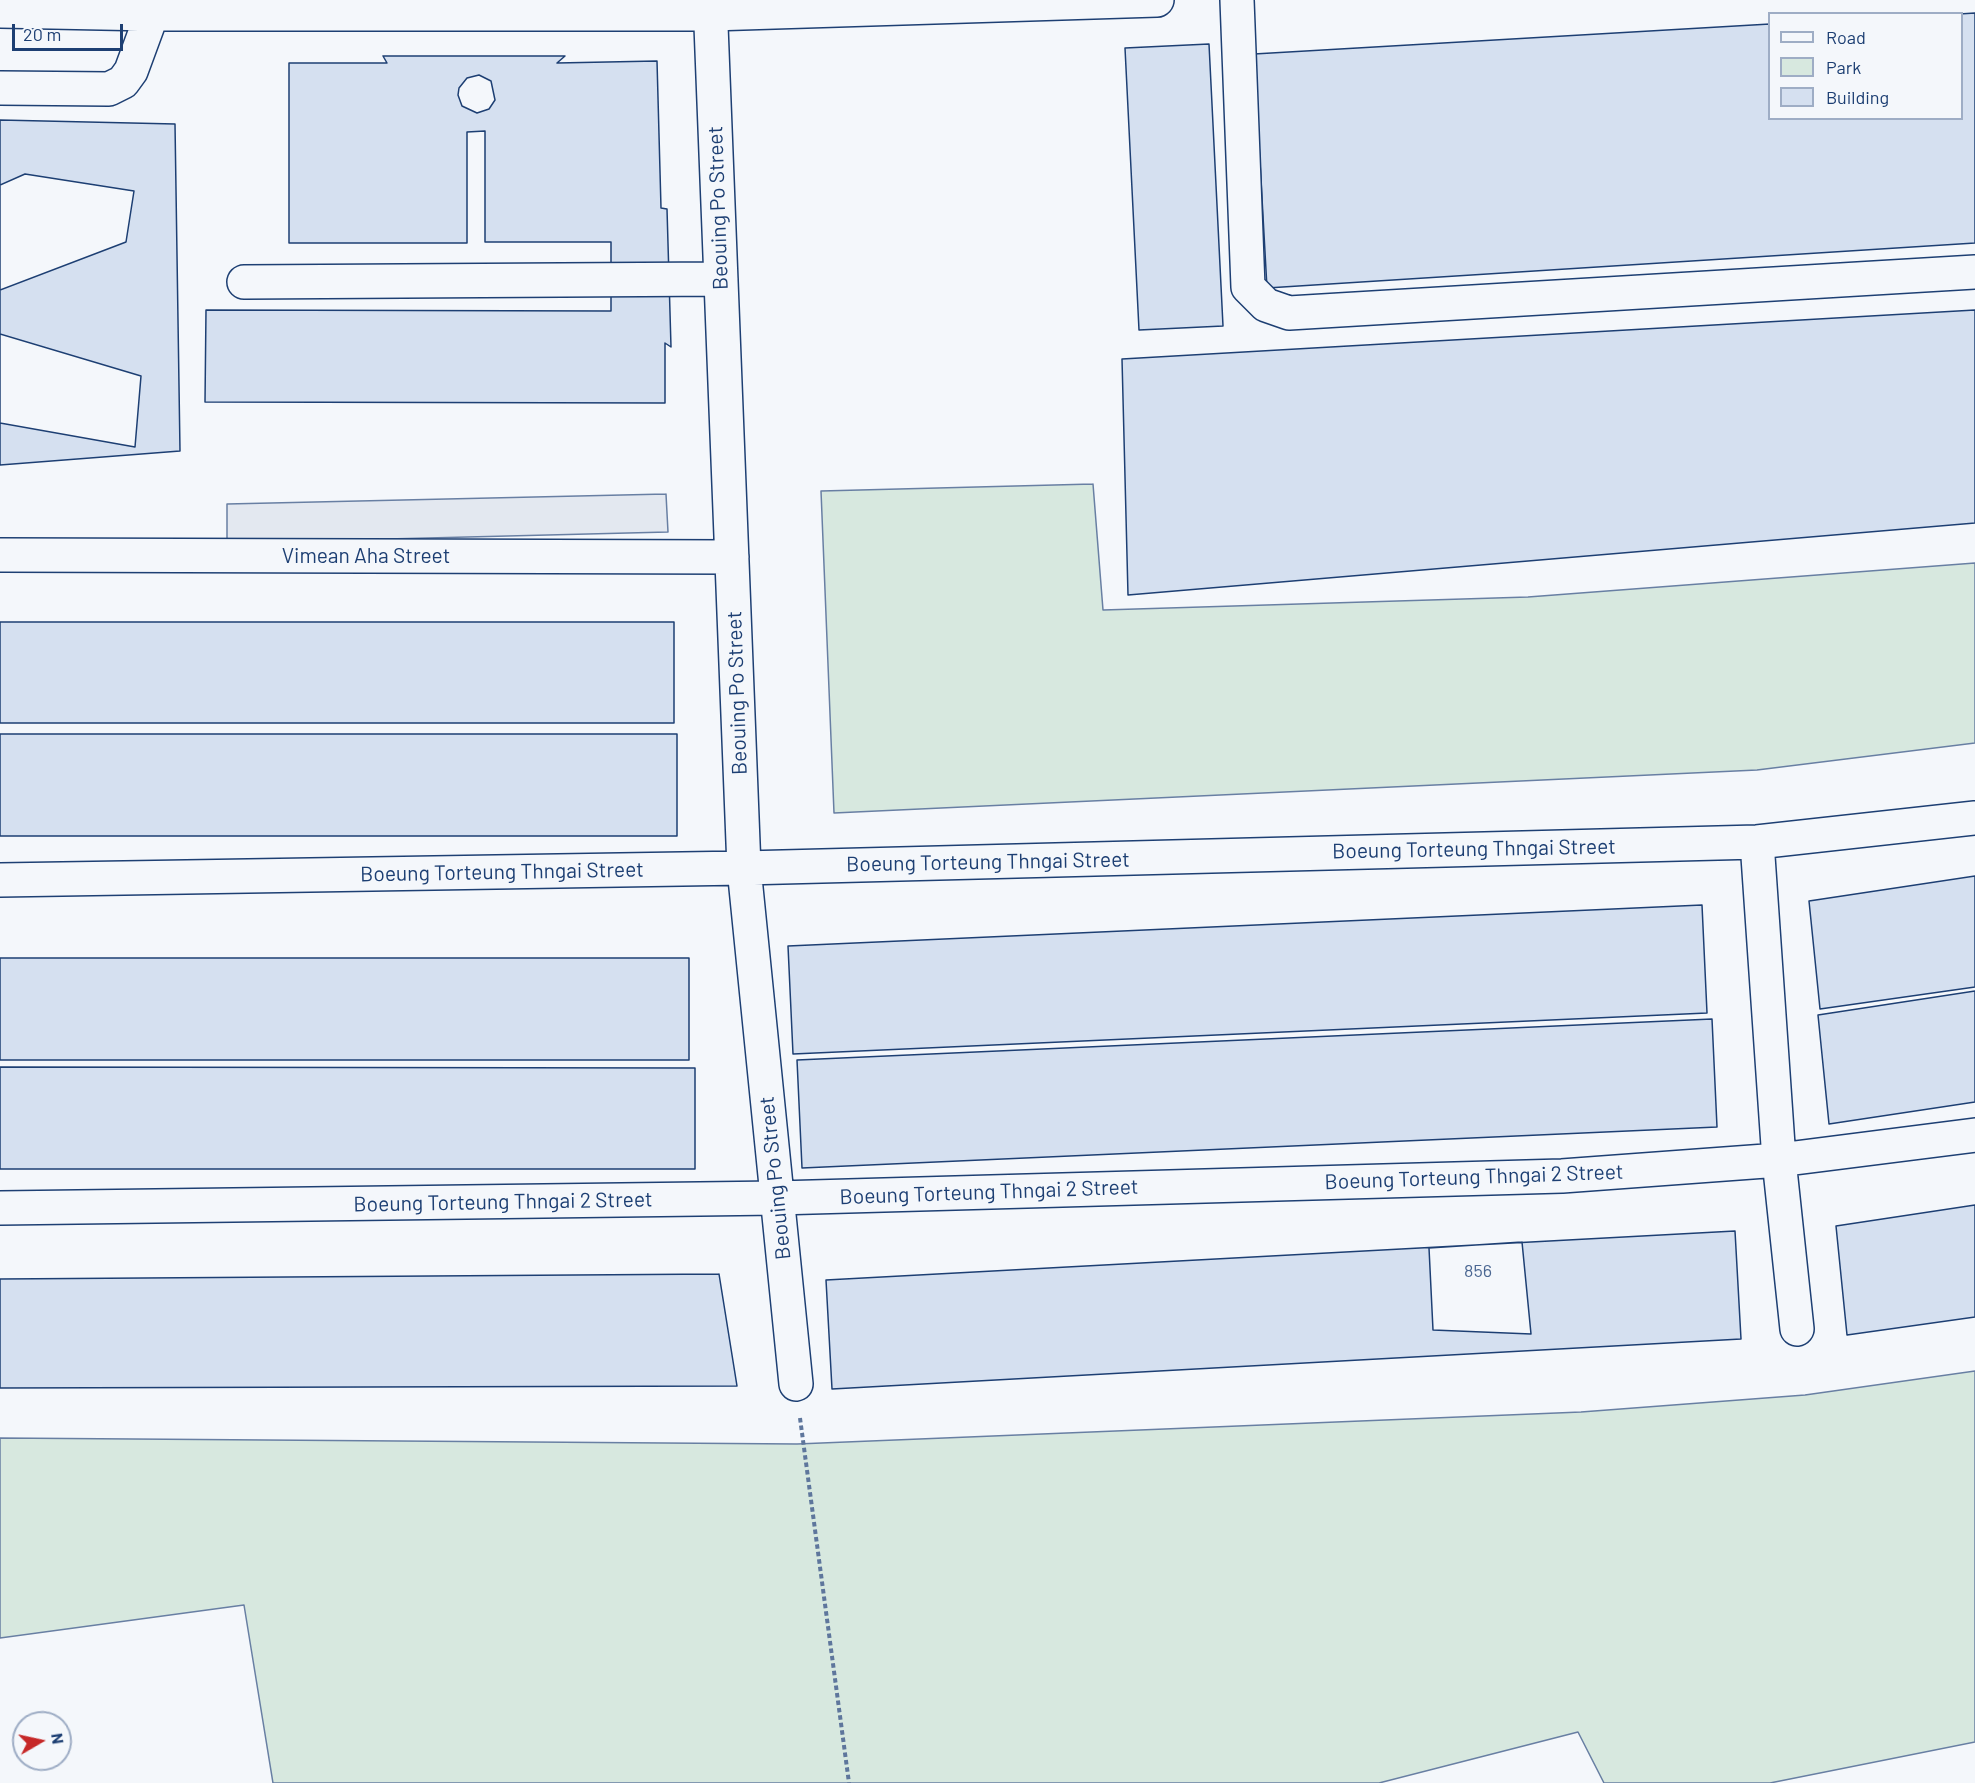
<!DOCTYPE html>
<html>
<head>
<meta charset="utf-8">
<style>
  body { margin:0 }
  #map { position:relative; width:1975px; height:1783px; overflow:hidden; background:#f4f7fb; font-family:Barlow,sans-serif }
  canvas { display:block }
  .legend { position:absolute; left:1768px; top:12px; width:195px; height:108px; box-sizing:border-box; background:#f4f7fb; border:2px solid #9eadc5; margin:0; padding:8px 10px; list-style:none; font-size:18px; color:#1d3f73 }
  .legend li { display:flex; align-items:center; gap:12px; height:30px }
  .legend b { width:30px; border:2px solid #9eadc5 }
  .north { position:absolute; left:12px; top:1711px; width:60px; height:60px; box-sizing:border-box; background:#f4f7fb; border:2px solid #9eadc5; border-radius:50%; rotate:81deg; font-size:16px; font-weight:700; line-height:24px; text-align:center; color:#1d3f73 }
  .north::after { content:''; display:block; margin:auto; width:21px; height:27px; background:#c62828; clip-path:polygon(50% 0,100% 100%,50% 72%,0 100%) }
  .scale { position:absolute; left:12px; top:24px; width:111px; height:27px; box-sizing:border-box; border:3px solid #1d3f73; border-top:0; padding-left:8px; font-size:18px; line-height:21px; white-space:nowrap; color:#1d3f73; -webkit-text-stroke:4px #f4f7fb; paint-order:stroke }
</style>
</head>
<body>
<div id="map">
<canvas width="1975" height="1783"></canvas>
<ul class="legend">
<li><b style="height:8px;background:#f4f7fb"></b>Road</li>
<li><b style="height:16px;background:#d7e8df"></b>Park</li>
<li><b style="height:16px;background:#d5e0f0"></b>Building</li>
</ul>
<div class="north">N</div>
<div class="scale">20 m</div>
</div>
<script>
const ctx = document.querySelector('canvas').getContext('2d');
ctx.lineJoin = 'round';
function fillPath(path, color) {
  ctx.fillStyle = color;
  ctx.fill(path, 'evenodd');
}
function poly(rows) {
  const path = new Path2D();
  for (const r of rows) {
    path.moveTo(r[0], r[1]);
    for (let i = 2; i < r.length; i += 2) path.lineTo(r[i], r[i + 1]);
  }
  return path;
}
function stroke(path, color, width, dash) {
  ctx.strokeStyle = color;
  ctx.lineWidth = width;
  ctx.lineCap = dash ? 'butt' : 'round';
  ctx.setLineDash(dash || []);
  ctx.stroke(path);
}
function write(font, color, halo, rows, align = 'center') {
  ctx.font = font + ' Barlow,sans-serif';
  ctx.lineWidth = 4.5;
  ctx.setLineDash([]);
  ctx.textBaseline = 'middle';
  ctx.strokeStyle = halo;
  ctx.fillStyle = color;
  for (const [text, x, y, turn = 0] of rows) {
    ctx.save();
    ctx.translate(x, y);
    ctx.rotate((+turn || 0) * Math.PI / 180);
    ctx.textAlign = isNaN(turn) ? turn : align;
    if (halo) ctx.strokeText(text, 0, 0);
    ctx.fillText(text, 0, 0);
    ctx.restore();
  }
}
const green = poly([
  [1093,484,1103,610,1528,597,1975,563,1975,743,1757,770,834,813,821,491,1093,484],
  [1975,1371,1975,1742,1770,1783,1604,1783,1578,1732,1379,1783,273,1783,244,1605,0,1638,0,1438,797,1444,1581,1412,1805,1395,1975,1371]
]);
fillPath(green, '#d7e8df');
stroke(green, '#687fa3', 1.5);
const parking = poly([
  [666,494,668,532,227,543,227,504,666,494]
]);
fillPath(parking, '#e3e8f0');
stroke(parking, '#687fa3', 1.5);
const building = poly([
  [1975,13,1975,243,1267,288,1254,54,1770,24,1770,118,1962,118,1962,14,1959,14,1975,13],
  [1209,44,1223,326,1139,330,1125,48,1209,44],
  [383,56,565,56,557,63,657,61,661,208,667,209,671,347,665,343,665,403,205,402,206,310,611,311,611,242,485,242,485,131,467,132,467,243,289,243,289,63,387,63,383,56],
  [479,75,491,81,495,100,489,109,477,113,462,106,458,95,459,88,467,78,479,75],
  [0,120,175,124,180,451,0,465,0,120],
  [25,174,134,191,126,242,0,290,0,185,25,174],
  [1975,310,1975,523,1128,595,1122,359,1975,310],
  [0,334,141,376,135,447,0,423,0,334],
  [0,622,674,622,674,723,0,723,0,622],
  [0,734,677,734,677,836,0,836,0,734],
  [1975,876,1975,987,1820,1009,1809,901,1975,876],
  [1702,905,1707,1013,793,1054,788,946,1702,905],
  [0,958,689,958,689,1060,0,1060,0,958],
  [1975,991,1975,1102,1829,1124,1818,1015,1975,991],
  [1712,1019,1717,1127,802,1168,797,1060,1712,1019],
  [0,1067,695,1068,695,1169,0,1169,0,1067],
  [1975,1205,1975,1317,1847,1335,1836,1226,1975,1205],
  [1735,1231,1741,1339,832,1389,826,1280,1735,1231],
  [1522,1242,1531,1334,1433,1330,1429,1248,1522,1242],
  [719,1274,737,1386,0,1388,0,1279,719,1274]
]);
fillPath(building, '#d5e0f0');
stroke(building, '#1d3f73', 1.5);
const minor = poly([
  [710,0,744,868,796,1384],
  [1237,0,1248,287,1266,305,1289,313,1975,272],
  [0,11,152,14,711,14,1157,0],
  [0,88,109,89,123,82,131,71,152,14],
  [244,282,721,279],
  [0,555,732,557],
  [1757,842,1779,1160,1797,1329],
  [0,880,744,868,1757,842,1975,818],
  [0,1208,777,1198,1562,1176,1779,1160,1975,1135]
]);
stroke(minor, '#1d3f73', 36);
stroke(poly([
  [800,1418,849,1783]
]), '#5e769c', 4, [4.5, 3]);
stroke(minor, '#f4f7fb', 33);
write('18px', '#4b6792', null, [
  ["856",1478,1271]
]);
write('21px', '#1d3f73', '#f4f7fb', [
  ["Beouing Po Street",718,208,-92],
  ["Vimean Aha Street",366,556],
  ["Beouing Po Street",737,693,-92],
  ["Boeung Torteung Thngai Street",1474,849,-1],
  ["Boeung Torteung Thngai Street",988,862,-1],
  ["Boeung Torteung Thngai Street",502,872,-1],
  ["Boeung Torteung Thngai 2 Street",1474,1177,-2],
  ["Beouing Po Street",775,1178,-96],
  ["Boeung Torteung Thngai 2 Street",989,1192,-2],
  ["Boeung Torteung Thngai 2 Street",503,1202,-1]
]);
</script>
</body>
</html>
